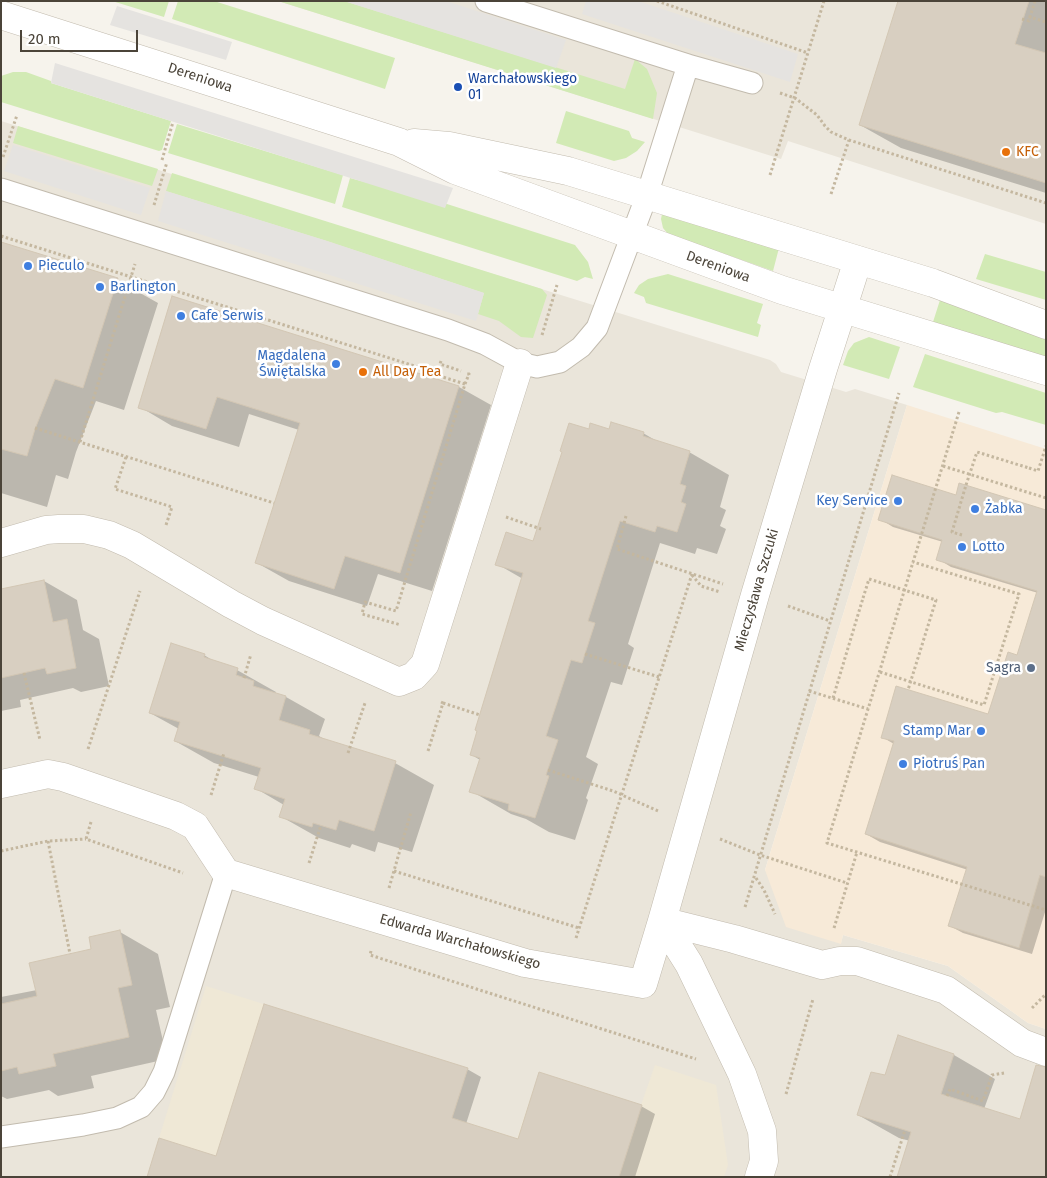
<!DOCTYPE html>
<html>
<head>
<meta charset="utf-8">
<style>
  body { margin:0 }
  #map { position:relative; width:1047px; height:1178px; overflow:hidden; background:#f6f3ec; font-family:"Fira Sans",sans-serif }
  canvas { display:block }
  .frame { position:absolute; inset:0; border:2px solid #4b4439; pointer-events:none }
  .scale { position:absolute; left:20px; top:30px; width:118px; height:22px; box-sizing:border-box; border:2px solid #4b4439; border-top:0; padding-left:6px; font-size:15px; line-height:18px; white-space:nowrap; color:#4b4439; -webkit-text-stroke:4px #fff; paint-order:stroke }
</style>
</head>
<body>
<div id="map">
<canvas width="1047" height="1178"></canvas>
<div class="frame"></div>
<div class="scale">20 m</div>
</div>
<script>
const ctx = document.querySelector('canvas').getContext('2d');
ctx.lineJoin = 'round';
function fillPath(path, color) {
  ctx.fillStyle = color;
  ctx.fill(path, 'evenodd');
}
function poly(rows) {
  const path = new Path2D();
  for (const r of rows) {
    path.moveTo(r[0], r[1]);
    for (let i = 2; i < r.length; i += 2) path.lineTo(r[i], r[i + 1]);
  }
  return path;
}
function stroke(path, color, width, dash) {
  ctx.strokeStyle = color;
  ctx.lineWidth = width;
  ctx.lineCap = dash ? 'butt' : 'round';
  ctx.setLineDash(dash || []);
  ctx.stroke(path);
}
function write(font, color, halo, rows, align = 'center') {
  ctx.font = font + ' "Fira Sans",sans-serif';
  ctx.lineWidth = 5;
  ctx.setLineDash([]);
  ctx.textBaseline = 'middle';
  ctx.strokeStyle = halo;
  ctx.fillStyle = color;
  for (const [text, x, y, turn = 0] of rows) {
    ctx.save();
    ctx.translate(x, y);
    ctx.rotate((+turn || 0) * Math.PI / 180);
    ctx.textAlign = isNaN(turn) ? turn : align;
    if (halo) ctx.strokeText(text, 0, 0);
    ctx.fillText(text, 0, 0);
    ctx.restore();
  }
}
fillPath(poly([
  [278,1,1046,1,1046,224,788,141,781,159],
  [1,121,770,360,776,364,781,372,846,392,855,389,907,405,765,870,841,943,843,935,948,966,1028,1023,1046,1029,1046,1177,1,1177]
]), '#eae5da');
fillPath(poly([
  [907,405,1046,449,1046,1029,1028,1023,948,966,843,935,841,944,786,927,765,870]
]), '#f7ead8');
fillPath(poly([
  [206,986,468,1068,452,1118,517,1138,539,1072,641,1105,655,1065,716,1085,728,1165,724,1177,147,1177]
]), '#efe8d6');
fillPath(poly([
  [112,1,169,1,164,17],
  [178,1,214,1,395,58,385,89,172,19],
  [278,1,344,1,625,89,635,59,647,69,657,93,653,119],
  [13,72,26,72,51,81,51,83,171,121,162,150,159,151,1,102,1,76],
  [566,111,629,131,632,138,645,142,637,151,626,158,614,161,556,143],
  [177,124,343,175,335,204,168,153],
  [18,126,158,169,152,186,13,143],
  [172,173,542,289,547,295,533,338,521,337,499,321,478,314,484,293,327,241,166,191],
  [350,178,447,204,575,245,588,262,593,279,585,277,577,281,342,207],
  [662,214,779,248,773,271,668,234,663,228,661,219],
  [985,254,1046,272,1046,300,976,279],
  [668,274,763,304,757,323,761,325,758,337,646,303,644,297,634,293,639,285,648,279],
  [940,300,1046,337,1046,358,933,322],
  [869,337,900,347,889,379,843,365,848,351,854,343],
  [925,354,1046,393,1046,425,1002,412,996,413,913,387]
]), '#d2eab5');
fillPath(poly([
  [344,1,446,1,566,40,556,68],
  [586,1,638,1,798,54,790,82,582,14],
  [117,6,232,42,226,60,110,25],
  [55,63,453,188,445,208,51,83],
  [13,145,150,188,141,215,4,171],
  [166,191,327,241,484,293,476,321,158,221]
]), '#e5e3e0');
fillPath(poly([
  [899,1,1046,1,1046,193,901,148,860,125],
  [1,243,117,280,158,303,124,410,96,401,76,452,68,479,56,475,47,507,1,493],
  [173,297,459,387,491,405,432,591,378,574,367,606,289,581,257,563,299,430,249,414,239,447,172,426,140,407],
  [589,431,643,433,660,443,689,452,729,475,720,507,726,510,720,526,726,529,717,554,697,548,695,554,660,543,628,644,634,648,622,685,611,682,586,757,598,764,586,798,588,800,575,840,549,832,526,819,511,814,471,791,480,760,472,755,523,579,497,564,534,542],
  [956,496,1046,512,1046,909,1032,954,963,933,950,926,968,870,880,842,866,834,894,744,882,737,989,716,1018,656,1038,593,951,567,938,559,943,542,893,527,880,519],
  [44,581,77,600,83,630,99,639,109,686,81,692,73,688,20,700,21,707,1,711,1,590],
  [204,655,217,663,237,670,276,692,275,694,286,697,325,719,319,736,329,742,395,763,434,785,412,852,378,842,375,852,352,844,350,848,319,838,280,816,284,805,255,788,259,777,214,763,175,741,179,729,150,713],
  [120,932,158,954,170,1007,156,1010,167,1059,91,1076,94,1088,58,1096,49,1090,7,1099,1,1096,1,997,37,990],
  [898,1037,954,1055,995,1079,984,1109,1021,1121,1046,1177,899,1138,858,1115,885,1077],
  [467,1069,481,1077,466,1124,519,1140,641,1106,655,1114,635,1177,148,1177,217,1158]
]), '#0003');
const building = poly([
  [898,1,1029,1,1015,44,1046,53,1046,183,859,125,898,1],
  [1,242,118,278,83,388,55,379,35,429,27,456,1,449,1,242],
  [172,296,459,386,400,573,345,556,334,589,255,563,300,423,217,397,206,429,138,408,172,296],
  [611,422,644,432,643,436,690,451,680,484,686,486,681,502,686,504,677,532,657,526,655,532,620,521,588,621,595,623,582,663,571,660,546,736,558,740,546,775,549,776,535,818,508,810,509,804,469,792,480,758,470,755,477,731,475,730,523,573,495,565,506,532,533,541,562,452,560,451,569,423,589,429,590,423,609,429,611,422],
  [892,475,956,495,959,483,1046,510,1046,877,1040,875,1019,948,948,926,967,867,865,834,894,741,881,738,896,686,988,714,1008,652,1017,655,1037,591,936,560,942,540,878,520,892,475],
  [44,580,53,622,67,619,76,668,47,674,45,668,1,678,1,589,44,580],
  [171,643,205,654,204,657,238,668,236,675,254,681,253,686,286,696,279,720,310,730,309,734,396,761,374,831,339,820,336,830,313,823,312,827,279,817,285,799,254,789,261,768,174,741,180,722,149,713,171,643],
  [120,930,132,985,118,988,129,1037,53,1054,56,1066,19,1074,17,1067,1,1071,1,1004,37,996,29,963,91,949,89,937,120,930],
  [264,1004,468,1068,452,1118,518,1139,539,1072,642,1105,619,1177,147,1177,159,1138,216,1156,264,1004],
  [898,1035,954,1054,941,1094,1020,1119,1036,1065,1046,1067,1046,1177,897,1177,911,1132,857,1115,871,1072,885,1075,898,1035]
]);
fillPath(building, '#d8cfc1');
stroke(building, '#d3c7b4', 1);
const lane = poly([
  [688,65,752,83],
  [1,189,448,330,485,344,520,363,537,367,560,362,581,347,597,328,647,195,688,65,486,1],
  [1,1137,83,1125,117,1118,141,1107,154,1092,164,1072,226,873]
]);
const street = poly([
  [1,15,399,142,455,170,782,290,1046,371],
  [414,143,449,146,568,171,933,283,1046,325],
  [1,543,46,530,59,529,84,529,109,535,132,545,231,604,263,621,399,682,414,676,425,664,520,363],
  [1,784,48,774,63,777,176,816,195,826,226,873,525,963,643,984,662,921,755,595,823,369,858,260],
  [662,921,734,939,822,965,840,961,857,961,946,990,1022,1043,1046,1052],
  [662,921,689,964,742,1074,762,1131,764,1161,759,1177]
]);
stroke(lane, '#c2bbae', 23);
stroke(street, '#c2bbae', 29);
stroke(poly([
  [657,1,808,53],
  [1035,1,1030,17,1046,22],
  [1022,19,1029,21,1030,17],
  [780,93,795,98,817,115,825,126,831,132,849,140,1046,203],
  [3,157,17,115],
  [162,160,173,122],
  [770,175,824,1],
  [831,194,849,140],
  [154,205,167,162],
  [1,236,421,368,424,371,465,384,396,611,365,602,362,614,401,625],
  [542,335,557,285],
  [441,361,440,364,461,371],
  [465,384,469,374,467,374],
  [959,412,827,843,1046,910],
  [35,428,274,503],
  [80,442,135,264],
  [126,457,115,489,172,507,166,525],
  [943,466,1046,498],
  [1029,468,1038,471,1046,446],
  [626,516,617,549,723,584],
  [506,517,541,529],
  [962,535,952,532,966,485],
  [692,575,701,586,720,592],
  [788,606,830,621],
  [585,654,659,677],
  [880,672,984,705,1019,594,913,562],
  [24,673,40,740],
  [244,678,251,654],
  [809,691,868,709],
  [833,698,863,598],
  [443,703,480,715],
  [88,749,140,591],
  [428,751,443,703,439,701],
  [348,753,365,703],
  [548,770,613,791,658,811],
  [211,795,224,753],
  [91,822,86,839,183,873],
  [720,839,760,855,847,883],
  [48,841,70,954],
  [1,851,48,841,86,839],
  [309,863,321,825],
  [394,871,579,928],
  [756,878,764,890,775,914],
  [389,888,411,812],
  [745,907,899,393],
  [834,928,857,852],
  [576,938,692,574],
  [371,951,370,955,696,1059],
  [1032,1008,1046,994],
  [786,1094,813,999],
  [947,1096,950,1089,983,1101,992,1075,1004,1073],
  [890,1177,905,1130]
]), '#c4b79f', 3, [2.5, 2.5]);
stroke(lane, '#fff', 21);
stroke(street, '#fff', 28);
stroke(poly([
  [966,485,977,452,1029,468],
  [863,598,869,579,936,600,908,690]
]), '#c4b79f', 3, [2.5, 2.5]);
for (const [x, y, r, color] of [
  [458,87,5,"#1a4fb4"],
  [1006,152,5,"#e8710a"],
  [28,266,5,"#3f7fe0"],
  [100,287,5,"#3f7fe0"],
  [181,316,5,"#3f7fe0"],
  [336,364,5,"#3f7fe0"],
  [363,372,5,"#e8710a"],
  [898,501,5,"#3f7fe0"],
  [975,509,5,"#3f7fe0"],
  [962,547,5,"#3f7fe0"],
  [1031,668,5,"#5c6f8a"],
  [981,731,5,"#3f7fe0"],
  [903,764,5,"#3f7fe0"]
]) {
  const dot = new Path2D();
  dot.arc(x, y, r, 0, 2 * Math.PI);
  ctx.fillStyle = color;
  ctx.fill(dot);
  stroke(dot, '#fff', 2);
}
write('14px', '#4b4439', '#fff', [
  ["Dereniowa",200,78,18],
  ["Dereniowa",718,267,20],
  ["Mieczysława Szczuki",757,590,-74],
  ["Edwarda Warchałowskiego",460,942,16]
]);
write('14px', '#164399', '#fff', [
  ["Warchałowskiego",468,79],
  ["01",468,95]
], 'left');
write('14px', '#c56008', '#fff', [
  ["KFC",1016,152],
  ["All Day Tea",373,372]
], 'left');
write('14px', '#366cbe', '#fff', [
  ["Pieculo",38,266],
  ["Barlington",110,287],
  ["Cafe Serwis",191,316],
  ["Magdalena",326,356,"right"],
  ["Świętalska",326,372,"right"],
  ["Key Service",888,501,"right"],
  ["Żabka",985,509],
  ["Lotto",972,547],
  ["Stamp Mar",971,731,"right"],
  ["Piotruś Pan",913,764]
], 'left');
write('14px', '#4e5e75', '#fff', [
  ["Sagra",1021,668]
], 'right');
</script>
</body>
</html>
